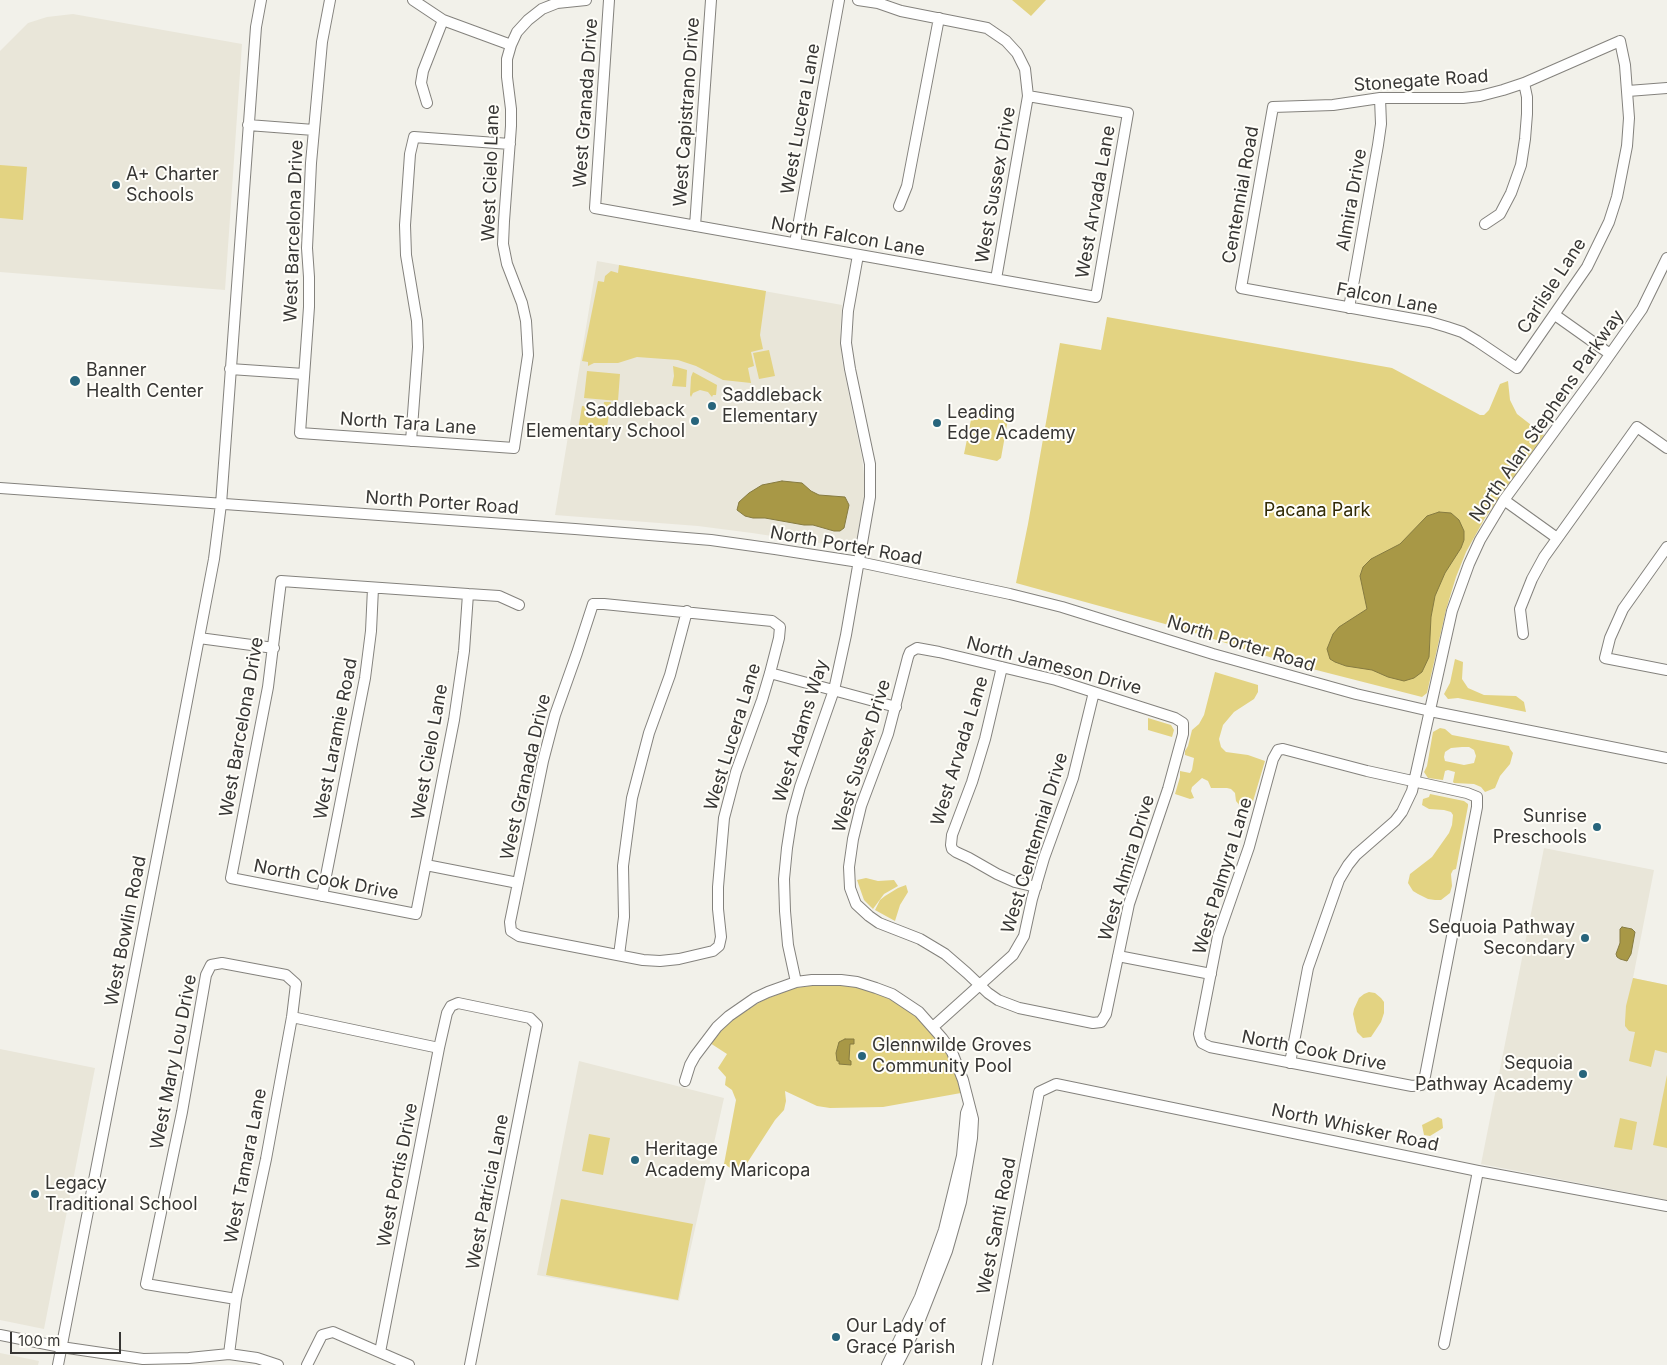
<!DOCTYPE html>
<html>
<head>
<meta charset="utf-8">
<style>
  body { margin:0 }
  #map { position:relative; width:1667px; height:1365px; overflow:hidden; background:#f2f1ea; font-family:Inter,sans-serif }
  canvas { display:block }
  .scale { position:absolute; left:10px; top:1332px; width:111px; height:22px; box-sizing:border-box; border:2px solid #373634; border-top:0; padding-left:6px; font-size:15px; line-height:18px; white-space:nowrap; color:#373634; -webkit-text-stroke:4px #fffef9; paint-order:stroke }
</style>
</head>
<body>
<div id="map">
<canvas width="1667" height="1365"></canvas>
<div class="scale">100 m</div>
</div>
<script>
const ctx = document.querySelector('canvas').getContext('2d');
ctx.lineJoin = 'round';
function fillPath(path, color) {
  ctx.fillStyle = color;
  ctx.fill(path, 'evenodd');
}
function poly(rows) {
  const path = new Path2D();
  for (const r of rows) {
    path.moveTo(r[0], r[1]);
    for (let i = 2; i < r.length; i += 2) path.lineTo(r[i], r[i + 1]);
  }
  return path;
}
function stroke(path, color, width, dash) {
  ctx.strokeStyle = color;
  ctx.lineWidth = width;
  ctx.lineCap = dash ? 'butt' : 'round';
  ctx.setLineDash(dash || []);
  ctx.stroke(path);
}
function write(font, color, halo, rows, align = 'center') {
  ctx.font = font + ' Inter,sans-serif';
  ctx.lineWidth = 4;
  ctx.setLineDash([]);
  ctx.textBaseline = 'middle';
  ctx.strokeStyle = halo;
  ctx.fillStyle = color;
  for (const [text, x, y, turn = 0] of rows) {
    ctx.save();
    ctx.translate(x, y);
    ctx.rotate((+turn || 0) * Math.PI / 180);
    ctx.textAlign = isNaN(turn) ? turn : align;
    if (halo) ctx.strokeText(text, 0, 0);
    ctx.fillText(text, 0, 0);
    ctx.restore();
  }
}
fillPath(poly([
  [73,14,242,44,225,290,0,272,0,51,28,23,47,17],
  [597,261,842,305,840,332,842,361,862,458,865,483,864,500,857,537,853,546,846,547,752,533,698,526,555,515],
  [1544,848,1654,870,1633,978,1667,985,1667,1200,1481,1164],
  [0,1049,95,1068,44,1329,0,1320],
  [579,1061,724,1098,679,1301,537,1275],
  [0,1353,39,1361,38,1365,0,1365]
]), '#e9e6d9');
fillPath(poly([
  [1012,0,1046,0,1031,16],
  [0,165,27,167,23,220,0,218],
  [619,265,766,291,760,335,763,349,751,352,754,366,748,368,751,383,723,380,696,366,678,360,637,357,618,363,594,363,588,366,588,362,582,361,598,281,604,282,605,276,611,271,618,273],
  [1107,317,1392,368,1480,415,1484,415,1489,410,1500,384,1508,381,1510,400,1517,414,1544,435,1485,518,1466,552,1456,577,1446,610,1427,693,1422,697,1285,662,1176,627,1016,583,1028,524,1060,343,1101,350],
  [769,350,775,376,759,379,753,353],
  [673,366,687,370,686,387,672,386,674,376],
  [587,371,620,374,618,401,584,398],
  [693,372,717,385,716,395,713,395,712,397,708,392,700,390,693,393,691,397,690,395,691,377],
  [604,402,611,402,606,433,578,430,582,406,603,408],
  [973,410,986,412,991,416,1008,419,1001,458,997,461,964,454],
  [1455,659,1463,662,1462,679,1468,688,1484,695,1516,696,1524,702,1526,712,1458,698,1448,699,1444,694,1450,683],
  [1215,672,1258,685,1258,692,1254,699,1234,712,1223,725,1219,739,1221,747,1226,752,1248,755,1265,761,1251,808,1240,806,1236,801,1235,793,1231,789,1227,788,1211,788,1208,781,1202,778,1192,787,1191,791,1194,798,1190,799,1175,794,1180,777,1180,771,1190,773,1192,770,1194,758,1185,755,1185,751,1188,746,1192,730,1199,724,1204,715],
  [1148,718,1171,725,1174,730,1172,737,1148,730],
  [1440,728,1445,729,1452,735,1509,746,1510,749,1513,753,1510,764,1500,776,1495,788,1485,792,1481,787,1474,784,1454,783,1453,782,1455,772,1448,770,1445,771,1443,780,1428,778,1424,772,1427,766,1433,732],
  [1462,747,1469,747,1474,750,1476,756,1474,763,1464,765,1445,761,1444,757,1445,752,1451,748],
  [1430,794,1464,801,1468,804,1468,806,1456,869,1453,870,1451,874,1452,886,1450,893,1441,900,1435,900,1428,899,1418,894,1413,891,1408,883,1410,874,1432,857,1449,833,1452,825,1453,815,1451,812,1444,810,1429,809,1422,805,1423,799,1429,797],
  [866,878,878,881,894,880,898,886,884,894,873,909,864,900,857,880],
  [906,885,908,892,900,905,895,921,875,910,880,900,885,896,898,888],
  [1633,978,1667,985,1667,1053,1655,1050,1651,1067,1629,1061,1635,1032,1629,1031,1625,1026,1625,1022,1626,1006],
  [822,984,848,986,862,988,884,996,905,1008,923,1023,942,1045,954,1069,961,1093,883,1107,830,1108,817,1106,785,1091,786,1101,784,1110,775,1120,740,1174,724,1164,736,1100,732,1090,725,1085,726,1077,718,1068,727,1054,710,1043,726,1024,735,1018,763,1000,795,988],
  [1369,992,1375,993,1381,998,1384,1002,1384,1013,1381,1022,1371,1037,1363,1038,1357,1032,1353,1014,1354,1009,1359,998,1364,994],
  [1667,1075,1667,1148,1653,1145],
  [1438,1117,1442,1119,1443,1128,1430,1136,1424,1135,1422,1125],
  [1620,1118,1637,1122,1632,1150,1614,1147],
  [589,1134,610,1138,603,1175,582,1171],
  [561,1199,693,1224,678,1300,546,1275]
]), '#e3d382');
const water = poly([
  [782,481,802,483,811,491,819,495,845,497,849,505,844,528,840,531,834,531,813,525,804,525,765,518,753,518,745,516,737,510,739,502,749,493,762,485,782,481],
  [1439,512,1451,513,1459,520,1464,531,1464,540,1461,548,1445,573,1435,596,1431,617,1429,657,1422,672,1414,678,1404,681,1388,677,1372,670,1346,666,1335,662,1330,659,1327,649,1333,634,1339,627,1367,609,1360,576,1363,567,1371,559,1400,544,1427,516,1439,512],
  [1622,927,1632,929,1635,932,1631,954,1627,961,1620,959,1617,957,1616,954,1620,943,1620,929,1622,927],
  [845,1039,854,1039,854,1044,850,1044,849,1060,851,1061,851,1065,839,1064,839,1061,837,1061,836,1053,839,1042,845,1039]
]);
fillPath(water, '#a89846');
stroke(water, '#867b41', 1);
const minor = poly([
  [330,0,322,42,311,163,307,248,309,277,309,307,300,433,514,448,528,355,526,321,522,303,507,264,503,244,504,221,511,126,511,109,507,77,507,59,511,45],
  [413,0,443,20,511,45,517,32,528,20,542,9,557,3,586,0],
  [609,0,595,208,1096,297,1128,113,1028,96],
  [858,0,878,3,901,11,987,28,1006,41,1017,53,1025,69,1028,96,996,279],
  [1620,41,1625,65,1629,118,1627,146,1617,197,1609,222,1587,267,1517,368,1477,341,1462,332,1447,327,1430,322,1241,288,1273,107,1333,105,1380,98,1463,98,1480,96,1503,90,1524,83,1620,41],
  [1628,91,1667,88],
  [427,103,421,83,423,71,443,20],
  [248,125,314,130],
  [899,206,907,186,939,18],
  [1485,224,1500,214,1511,193,1521,165,1525,139,1527,114,1527,97,1524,83],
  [695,226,711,0],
  [795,243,839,0],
  [1349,308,1378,145,1381,124,1380,98],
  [1555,315,1610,354],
  [230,369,304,374],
  [411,441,418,347,417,321,406,255,405,225,410,154,414,137,510,144],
  [0,488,575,529,711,540,775,549,859,562,1010,594,1062,607,1213,654,1356,694,1430,711,1667,758],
  [1504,500,1557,538],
  [1667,547,1623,609,1610,638,1605,658,1667,670],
  [468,594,464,651,454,720,416,914,231,878,268,687,281,581,468,594,499,596,519,605],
  [593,604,604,604,772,621,780,627,779,638,770,673,762,700,736,772,724,818,718,887,718,909,721,937,719,946,713,951,679,959,660,961,643,960,519,936,511,931,510,922,543,761,555,715,577,653,593,604],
  [1523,634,1520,609,1532,579,1544,557,1637,427,1667,448],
  [199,638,274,648],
  [917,648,939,652,1056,680,1175,718,1183,723,1183,734,1168,789,1129,904,1106,1014,1101,1022,1093,1023,1019,1008,998,1000,988,993,967,973,945,954,920,939,879,923,869,916,856,904,850,888,849,867,853,839,861,806,888,734,908,657,910,652,917,648],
  [1002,667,985,739,972,782,952,835,951,845,952,849,956,852,969,858,997,874,1015,882,1036,887],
  [770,673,896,707],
  [1283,749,1367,771,1467,793,1477,797,1477,807,1425,1076,1421,1085,1412,1086,1210,1047,1202,1043,1200,1038,1199,1034,1218,936,1249,847,1273,759,1278,750,1283,749],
  [426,865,518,883],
  [322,896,365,678,371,631,373,588],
  [619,955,624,917,623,866,632,798,649,733,670,675,687,611],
  [1118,956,1211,974],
  [796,982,788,945,785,911,784,879,787,848,792,816,800,787,834,690,846,635,870,497,870,464,850,369,846,343,848,311,858,255],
  [292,1017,439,1048],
  [933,1027,1013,955,1024,936,1032,899,1044,858,1073,778,1094,692],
  [1290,1063,1308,968,1339,880,1348,865,1356,855,1395,821,1402,812,1412,791,1452,611,1469,564,1480,540,1504,500,1597,373,1642,309,1667,258],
  [685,1081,690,1065,695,1056,717,1027,729,1016,755,998,768,992,796,982,812,980,841,980,857,982,876,988,892,994,919,1012,942,1038,952,1052,963,1080,973,1119,972,1138,961,1202,947,1251,919,1322,897,1365],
  [0,1335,61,1347,143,1359,189,1358,229,1354,257,1358,278,1365],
  [1444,1344,1478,1171],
  [380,1352,439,1048,447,1013,451,1006,458,1003,530,1018,537,1025,470,1365],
  [229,1354,236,1299,266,1159,292,1017,296,984,286,975,222,963,211,965,206,975,182,1112,146,1284,236,1299],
  [58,1365,172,780,214,559,221,504,256,27,261,0],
  [307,1365,322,1335,333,1332,409,1365],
  [887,1365,920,1297,944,1230,962,1156,966,1113,969,1105],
  [987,1365,1039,1092,1056,1084,1478,1171,1667,1206]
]);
stroke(minor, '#84827d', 12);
stroke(minor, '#fff', 10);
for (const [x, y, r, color] of [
  [116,185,5,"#28657c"],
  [75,381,6,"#28657c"],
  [712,406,5,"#28657c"],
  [695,421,5,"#28657c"],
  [937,423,5,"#28657c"],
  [1597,827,5,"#28657c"],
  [1585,938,5,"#28657c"],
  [862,1056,5,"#28657c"],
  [1583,1074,5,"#28657c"],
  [635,1160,5,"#28657c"],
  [35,1194,5,"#28657c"],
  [836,1337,5,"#28657c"]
]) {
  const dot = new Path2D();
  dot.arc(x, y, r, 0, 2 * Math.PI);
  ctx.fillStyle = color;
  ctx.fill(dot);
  stroke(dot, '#fffef9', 2);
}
write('18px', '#373634', '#fffef9', [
  ["Stonegate Road",1421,81,-4],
  ["West Granada Drive",586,103,-86],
  ["West Capistrano Drive",687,112,-86],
  ["West Lucera Lane",801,119,-80],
  ["West Cielo Lane",491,173,-88],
  ["West Sussex Drive",996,185,-80],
  ["Centennial Road",1241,195,-80],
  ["Almira Drive",1352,200,-80],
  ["West Arvada Lane",1096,202,-80],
  ["West Barcelona Drive",294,231,-88],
  ["North Falcon Lane",848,237,10],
  ["Carlisle Lane",1552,286,-57],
  ["Falcon Lane",1387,299,11],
  ["North Alan Stephens Parkway",1547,416,-55],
  ["North Tara Lane",408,424,4],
  ["North Porter Road",442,503,4],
  ["North Porter Road",846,546,10],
  ["North Porter Road",1241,644,17],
  ["North Jameson Drive",1054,666,15],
  ["West Barcelona Drive",242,727,-80],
  ["West Adams Way",801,731,-73],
  ["West Lucera Lane",733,737,-73],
  ["West Laramie Road",336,739,-79],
  ["West Arvada Lane",960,751,-73],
  ["West Cielo Lane",430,752,-80],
  ["West Sussex Drive",862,756,-73],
  ["West Granada Drive",526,777,-77],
  ["West Centennial Drive",1035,843,-73],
  ["West Almira Drive",1127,868,-73],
  ["West Palmyra Lane",1223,876,-73],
  ["North Cook Drive",326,880,11],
  ["West Bowlin Road",126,931,-79],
  ["North Cook Drive",1314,1051,11],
  ["West Mary Lou Drive",174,1062,-79],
  ["North Whisker Road",1355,1128,12],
  ["West Tamara Lane",246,1166,-79],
  ["West Portis Drive",398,1175,-79],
  ["West Patricia Lane",488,1192,-79],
  ["West Santi Road",997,1226,-79]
]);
write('18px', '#373634', '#fffef9', [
  ["A+ Charter",126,175],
  ["Schools",126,196],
  ["Banner",86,371],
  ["Health Center",86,392],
  ["Saddleback",722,396],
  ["Elementary",722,417],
  ["Saddleback",685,411,"right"],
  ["Elementary School",685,432,"right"],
  ["Leading",947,413],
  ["Edge Academy",947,434],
  ["Sunrise",1587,817,"right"],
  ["Preschools",1587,838,"right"],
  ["Sequoia Pathway",1575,928,"right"],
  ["Secondary",1575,949,"right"],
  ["Glennwilde Groves",872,1046],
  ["Community Pool",872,1067],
  ["Sequoia",1573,1064,"right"],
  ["Pathway Academy",1573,1085,"right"],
  ["Heritage",645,1150],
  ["Academy Maricopa",645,1171],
  ["Legacy",45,1184],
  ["Traditional School",45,1205],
  ["Our Lady of",846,1327],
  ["Grace Parish",846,1348]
], 'left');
write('18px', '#312a05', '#fffef9', [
  ["Pacana Park",1317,511]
]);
</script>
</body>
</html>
